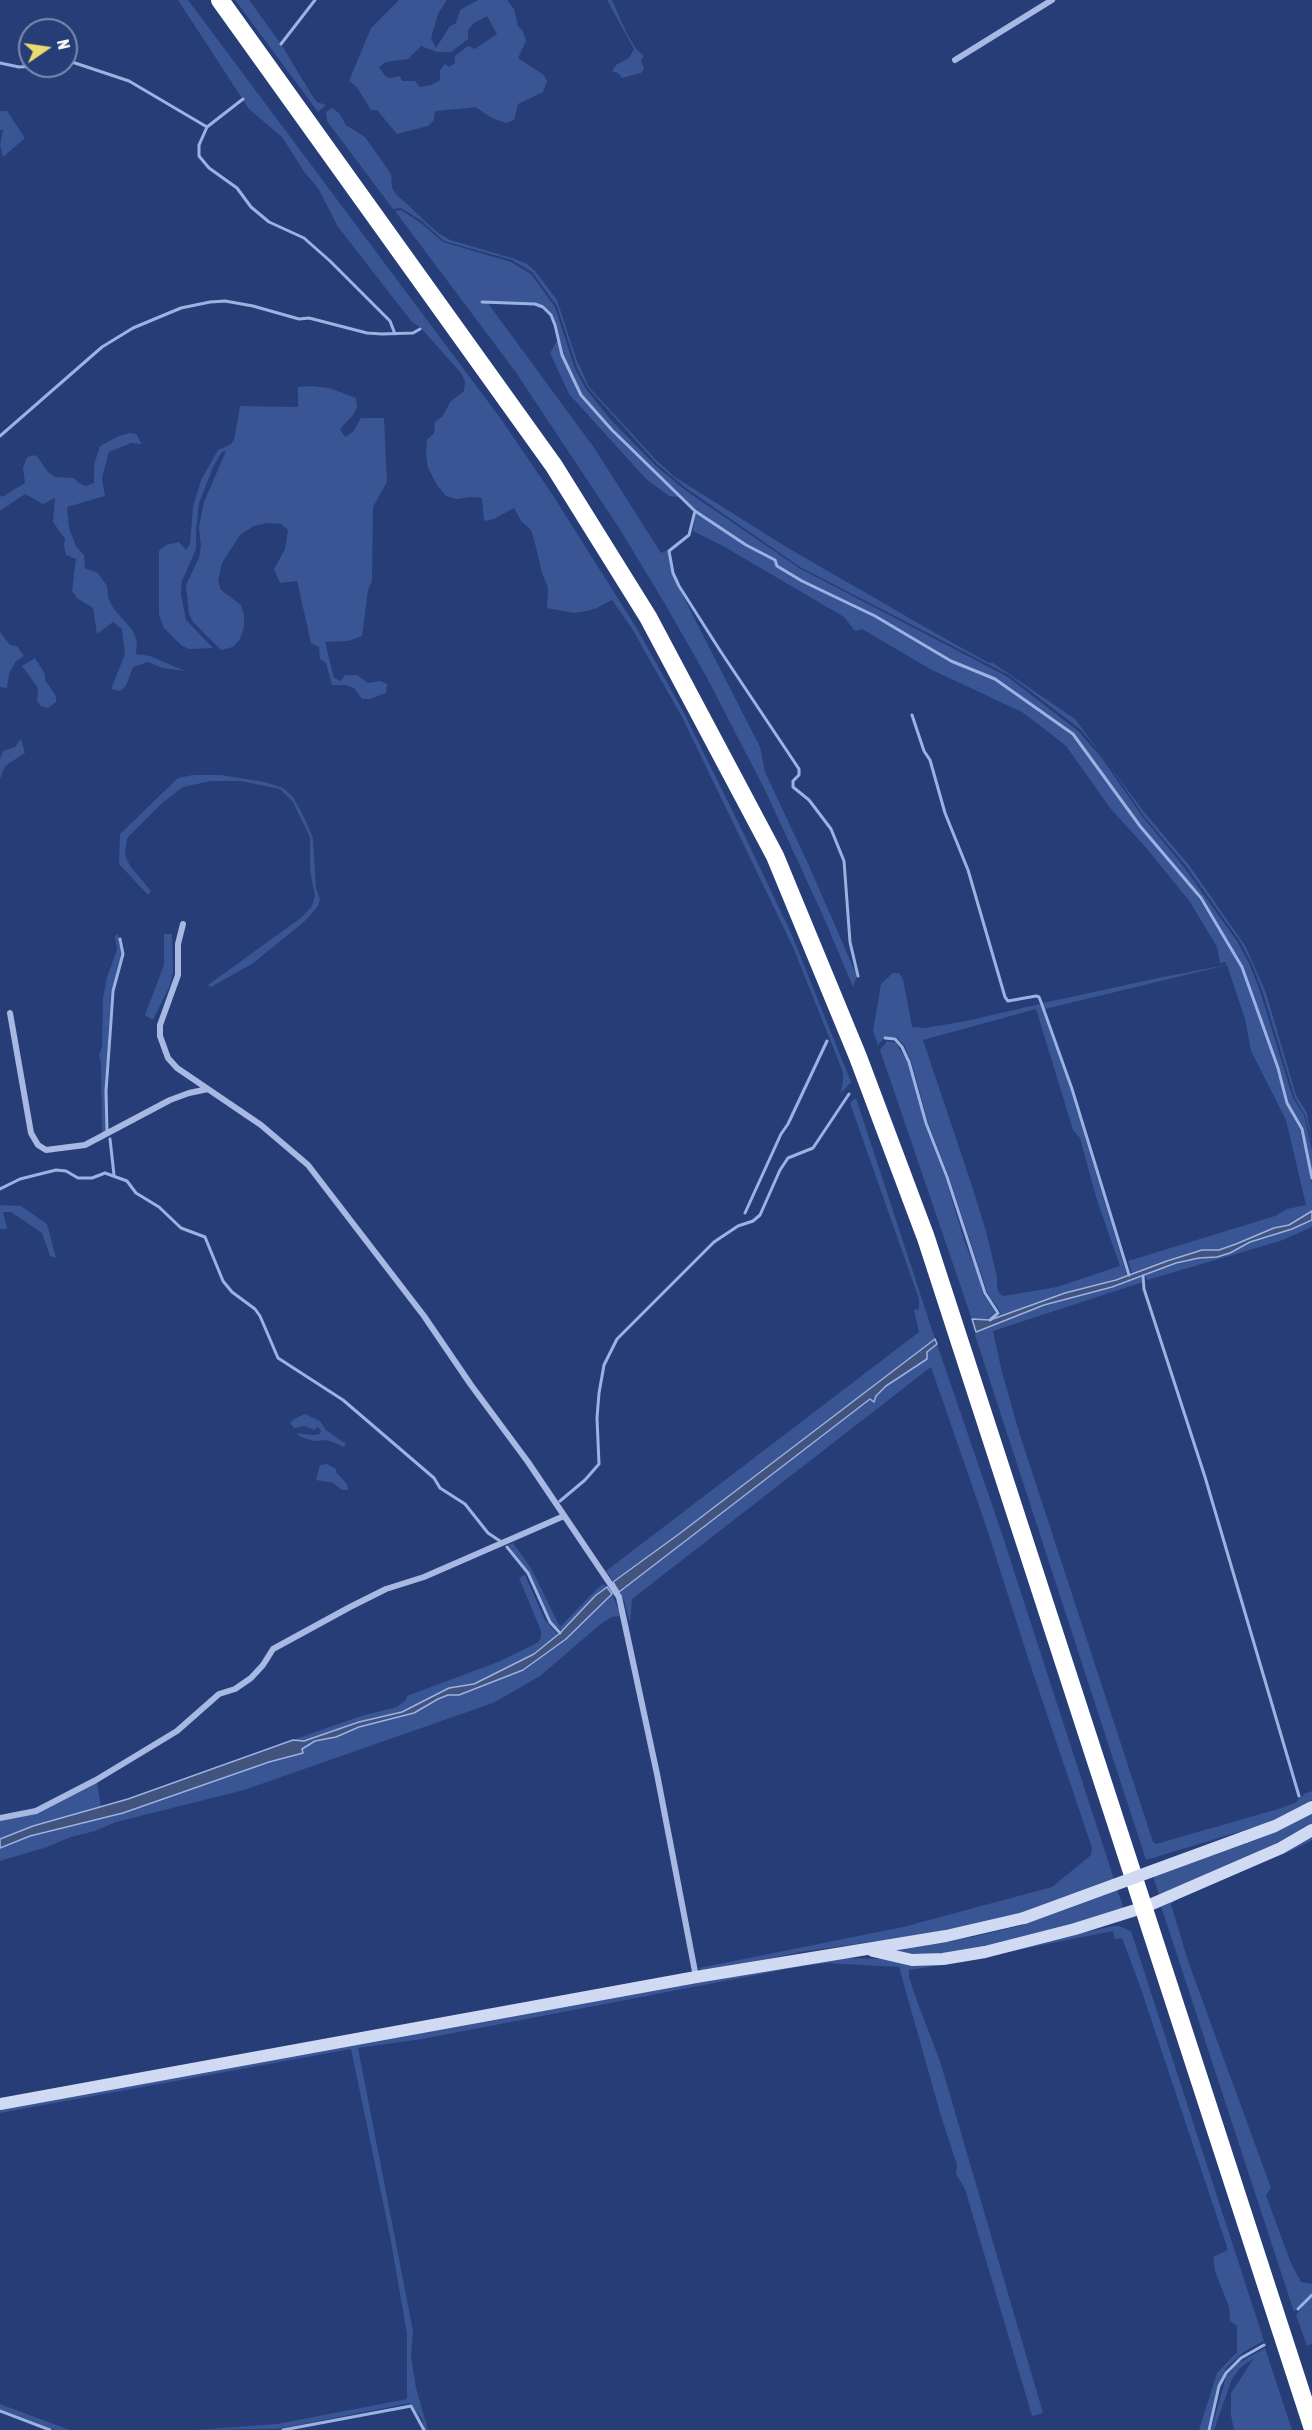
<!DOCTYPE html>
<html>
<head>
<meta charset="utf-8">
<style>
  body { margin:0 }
  #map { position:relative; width:1312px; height:2430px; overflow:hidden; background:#263d77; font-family:"Asap Condensed",sans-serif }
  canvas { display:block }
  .north { position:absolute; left:18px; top:18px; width:60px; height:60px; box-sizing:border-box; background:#263d77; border:2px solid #7d8bad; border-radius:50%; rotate:77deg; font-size:16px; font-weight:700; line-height:24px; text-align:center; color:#fff }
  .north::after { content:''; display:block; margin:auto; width:21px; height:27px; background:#ebda6d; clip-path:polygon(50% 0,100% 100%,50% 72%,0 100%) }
</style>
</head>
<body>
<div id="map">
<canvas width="1312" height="2430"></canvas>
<div class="north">N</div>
</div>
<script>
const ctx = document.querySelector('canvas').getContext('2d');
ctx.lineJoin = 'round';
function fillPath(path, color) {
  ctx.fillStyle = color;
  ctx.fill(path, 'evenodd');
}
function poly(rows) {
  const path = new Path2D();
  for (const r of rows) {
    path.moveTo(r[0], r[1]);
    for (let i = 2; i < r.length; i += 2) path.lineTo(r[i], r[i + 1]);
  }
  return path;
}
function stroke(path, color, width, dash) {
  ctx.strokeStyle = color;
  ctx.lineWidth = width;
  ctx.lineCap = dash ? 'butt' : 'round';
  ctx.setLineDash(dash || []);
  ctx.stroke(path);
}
fillPath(poly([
  [178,0,188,0,501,419,552,494,636,627,683,711,743,832,791,933,851,1082,840,1094,843,1083,843,1072,793,947,682,717,631,627,612,600,597,608,587,611,574,613,547,608,548,588,542,573,534,539,531,530,521,521,514,508,494,519,484,521,482,498,470,497,457,499,446,496,437,485,428,468,426,454,427,440,434,433,435,422,443,416,450,402,464,391,465,381,461,373,421,328,412,322,338,227,318,188,305,173,282,137,249,109],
  [235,0,249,0,281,44,313,97,317,102,326,105,318,112],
  [399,0,447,0,438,14,431,38,436,48,450,26,456,23,460,10,478,0,507,0,514,9,518,26,523,31,526,41,518,58,544,75,547,81,543,92,518,104,514,120,506,123,492,118,475,107,468,108,435,111,434,120,428,126,397,134,377,110,371,110,356,86,349,81,371,28],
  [487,16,497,34,475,49,468,46,455,56,455,63,449,67,445,64,440,70,440,80,431,85,420,87,415,81,402,81,400,76,391,78,386,77,379,67,386,62,408,59,421,46,437,52,451,52,468,39,468,30,474,23],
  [607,0,612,0,626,32,636,49,644,56,641,60,644,69,641,73,622,78,618,73,612,71,616,65,629,58,634,49],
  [332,108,339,113,346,125,365,137,391,174,392,188,396,194,438,233,450,240,512,258,527,264,535,271,557,300,576,358,589,387,657,461,675,477,788,548,944,638,989,663,993,663,1075,719,1144,812,1189,865,1246,947,1266,993,1296,1095,1307,1113,1312,1142,1305,1115,1295,1098,1262,990,1251,962,1239,940,1186,866,1143,815,1103,756,1080,729,1009,675,800,567,686,488,657,464,588,388,577,368,557,306,532,272,512,260,444,241,422,221,401,208,393,209,327,121,326,112],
  [0,111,7,111,25,138,3,157,0,145,3,130,0,130],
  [401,210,421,223,443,242,511,262,531,274,555,307,575,369,586,389,611,420,655,465,685,490,799,568,1008,677,1078,731,1101,757,1142,816,1184,867,1237,941,1249,963,1260,991,1293,1098,1304,1115,1312,1150,1312,1173,1302,1128,1288,1103,1279,1068,1243,966,1202,898,1141,825,1074,733,996,678,951,660,876,615,803,581,778,565,776,560,746,544,696,510,635,453,582,394,563,355,556,324,552,314,544,306,535,303,482,301,482,302,487,302,595,449,661,553,668,550,673,573,678,586,760,747,765,772,810,868,857,976,853,987,824,918,765,790,706,676,665,604,621,531,515,371,395,211],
  [558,339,564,363,581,396,611,431,679,497,669,496,646,479,569,394,550,353],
  [312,386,329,388,356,398,357,407,354,414,340,429,345,437,353,432,361,418,384,418,387,482,373,507,372,581,368,590,362,636,348,641,325,642,334,678,341,681,345,675,357,675,368,683,380,681,387,684,386,693,370,699,362,699,354,688,346,685,332,685,326,663,320,659,319,647,311,643,297,581,280,583,274,569,285,549,288,530,281,524,267,523,254,526,240,535,222,563,218,581,221,590,241,605,244,615,244,627,240,639,233,647,221,650,193,622,189,614,186,585,199,558,201,546,199,527,204,502,226,451,222,452,213,467,199,503,196,530,196,549,182,581,181,594,186,620,213,648,189,649,182,646,164,628,159,615,159,551,166,545,179,542,186,550,190,544,193,507,201,480,218,450,231,444,234,440,240,406,298,407,298,387],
  [130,433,136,434,142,444,131,443,109,452,102,478,105,496,67,507,69,528,76,546,84,555,85,568,98,573,107,586,108,598,114,609,133,631,137,641,136,654,150,656,185,671,163,668,148,662,133,667,126,686,120,691,111,689,125,654,122,629,113,622,97,634,93,608,77,598,72,591,76,559,66,555,64,546,65,539,53,522,55,498,43,504,25,494,0,511,0,495,2,497,25,483,23,468,27,457,36,455,48,472,55,477,74,478,79,483,86,486,94,483,94,465,100,446,119,436],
  [696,512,745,546,775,561,777,566,802,582,875,617,950,662,995,680,1065,728,1081,744,1140,827,1192,888,1242,967,1277,1068,1286,1104,1300,1129,1312,1183,1312,1211,1289,1225,1274,1228,1236,1244,1219,1250,1202,1250,1167,1261,1132,1274,1128,1261,1275,1216,1287,1209,1306,1205,1286,1120,1251,1051,1245,1019,1227,965,1045,1009,1043,1003,1163,977,1226,965,1226,962,1220,963,1217,947,1190,902,1148,850,1111,809,1066,746,1051,734,1022,712,932,670,862,629,855,631,844,617,723,546,693,531],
  [0,632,10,645,17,646,24,656,16,661,9,674,7,688,0,687],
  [35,658,45,674,45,680,56,696,56,702,48,708,41,706,37,701,38,688,22,666],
  [21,739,25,753,5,766,0,779,0,759,3,751,15,747],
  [193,775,221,775,265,782,283,788,293,797,304,817,313,838,316,888,320,899,318,906,305,921,252,964,211,987,208,985,302,917,312,906,315,896,310,870,310,837,293,802,280,789,241,781,211,781,183,787,162,803,127,838,125,855,130,866,151,891,148,895,119,864,120,834,178,778],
  [118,934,122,954,111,992,105,1091,106,1131,102,1134,101,1062,99,1055,102,1047,103,998,107,977,117,950,115,936],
  [164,934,172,934,173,972,170,985,153,1020,145,1015,164,965],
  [893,973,899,973,903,979,912,1027,925,1028,966,1021,1040,1004,1071,1091,1127,1276,1065,1293,996,1318,1001,1313,987,1292,949,1177,928,1122,911,1061,904,1045,896,1037,885,1037,878,1045,873,1031,881,984],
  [1036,1009,1073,1130,1080,1138,1096,1197,1120,1266,1057,1287,1003,1296,999,1293,997,1287,997,1277,986,1231,972,1186,923,1040],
  [887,1041,896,1043,908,1062,925,1124,946,1180,965,1243,978,1274,983,1294,995,1312,987,1320,972,1319,970,1314,880,1050],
  [856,1098,935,1339,679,1534,613,1581,606,1571,919,1332,914,1310,919,1309,919,1299,850,1103],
  [0,1205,21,1206,47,1224,56,1258,50,1256,42,1233,11,1212,3,1212,7,1229,0,1229],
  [1312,1220,1312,1227,1280,1241,1147,1280,1145,1275,1177,1263,1199,1258,1217,1257,1230,1253,1250,1242,1292,1229],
  [1141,1277,1143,1282,993,1331,1001,1368,1019,1432,1153,1842,1156,1844,1278,1809,1295,1803,1304,1794,1312,1791,1312,1800,1296,1810,1262,1825,1146,1860,975,1335,976,1332,1044,1305],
  [937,1344,1001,1531,1124,1910,982,1949,916,1956,891,1949,972,1937,1023,1925,1020,1914,973,1927,801,1952,703,1972,699,1968,903,1927,1052,1887,1091,1855,1092,1848,1029,1661,986,1526,931,1367,632,1599,630,1623,624,1600,619,1592,870,1399,874,1401,875,1396,886,1386,925,1359,927,1352],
  [305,1414,320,1421,326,1430,346,1444,344,1447,327,1440,314,1441,301,1437,296,1433,313,1435,320,1434,321,1431,318,1427,314,1430,305,1426,294,1428,290,1423,294,1419],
  [327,1464,336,1469,336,1472,347,1484,348,1490,342,1490,333,1483,316,1480,320,1465],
  [513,1543,531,1568,560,1627,596,1590,603,1584,607,1587,562,1631,551,1622,529,1572,508,1545],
  [525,1575,545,1620,558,1635,534,1654,474,1684,449,1688,402,1712,359,1722,304,1741,293,1740,361,1716,397,1707,406,1700,407,1696,498,1662,537,1643,541,1638,541,1631,519,1578],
  [612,1594,621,1616,612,1617,602,1623,540,1676,493,1703,244,1790,116,1822,95,1831,71,1837,47,1847,0,1861,0,1848,30,1836,123,1813,269,1762,303,1753,301,1749,315,1741,342,1734,359,1727,414,1713,438,1699,448,1695,459,1695,523,1670,576,1629],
  [97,1783,101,1806,33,1826,0,1839,0,1821,39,1813],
  [1312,1812,1312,1827,1303,1833,1159,1895,1152,1873],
  [1312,1833,1312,1840,1293,1850,1181,1897,1171,1904,1188,1961,1271,2188,1266,2195,1290,2261,1301,2282,1312,2284,1312,2294,1294,2312,1160,1903],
  [1113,1926,1119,1926,1131,1931,1264,2341,1245,2351,1227,2367,1221,2378,1207,2430,1199,2430,1217,2373,1237,2352,1237,2326,1230,2321,1229,2307,1215,2271,1213,2257,1228,2250,1141,1989,1122,1938,1115,1939,1113,1931,942,1965,909,1970,909,1977,917,2001,940,2061,1043,2413,1032,2416,965,2189,956,2174,957,2165,941,2116,899,1967,827,1963,803,1966,422,2039,358,2048,413,2331,411,2356,416,2388,428,2430,425,2430,422,2419,410,2403,278,2429,192,2430,277,2424,407,2399,407,2334,390,2236,351,2049,0,2113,0,2108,786,1964,844,1958,882,1959,989,1954],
  [1312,2296,1312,2344,1307,2346,1296,2315],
  [1265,2348,1292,2430,1234,2430,1231,2415,1231,2393,1254,2358,1241,2367,1232,2379,1214,2430,1211,2430,1226,2377,1237,2364],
  [0,2404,67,2429,70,2430,55,2430,0,2409]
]), '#395594');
const water = poly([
  [1312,1211,1312,1220,1292,1229,1250,1242,1230,1253,1217,1257,1199,1258,1176,1263,1112,1287,1044,1305,976,1332,972,1319,990,1320,1065,1293,1116,1280,1167,1261,1202,1250,1219,1250,1236,1244,1274,1228,1289,1225,1312,1211],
  [935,1339,937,1344,927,1352,927,1359,886,1386,876,1396,874,1402,870,1399,619,1592,613,1582,679,1534,935,1339],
  [607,1587,612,1594,566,1639,523,1670,459,1695,448,1695,438,1699,414,1713,359,1727,336,1737,315,1741,302,1749,303,1753,269,1762,123,1813,30,1836,0,1848,0,1839,33,1826,128,1799,293,1740,304,1741,359,1722,402,1712,449,1688,474,1684,534,1654,560,1633,595,1596,607,1587]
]);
fillPath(water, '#42537e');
stroke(water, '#9cb2e3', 1.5);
stroke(poly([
  [281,44,315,0],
  [66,60,129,81,207,127,199,145,199,156,209,168,237,188,251,207,269,222,304,238,330,261,390,321,395,334],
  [0,63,19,67,39,66],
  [207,127,243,99],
  [482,302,535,304,543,307,551,315,555,325,562,355,581,395,612,430,695,511,746,545,775,560,777,566,802,581,875,616,951,661,995,679,1073,734,1140,826,1201,898,1242,967,1278,1068,1287,1103,1302,1129,1312,1178],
  [0,436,102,347,133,328,181,308,210,302,225,301,253,306,299,319,309,318,367,333,382,334,413,333,420,329],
  [695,511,689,535,669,551,673,573,679,586,721,652,799,769,799,775,793,781,793,787,809,800,831,829,844,861,850,942,858,976],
  [912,715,924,751,930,760,945,813,968,870,1005,997,1008,1001,1036,996,1039,997,1041,1002,1072,1089,1129,1275],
  [885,1038,895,1039,902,1047,909,1062,926,1123,947,1177,985,1293,998,1313,990,1320],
  [107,1131,106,1091,111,1021,113,991,123,954,120,939],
  [110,1139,114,1175],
  [0,1189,20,1179,56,1170,66,1171,78,1178,92,1178,105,1173,127,1181,136,1193,159,1207,181,1228,205,1237,223,1281,232,1292,255,1309,260,1316,278,1358,343,1400,434,1478,440,1488,465,1504,488,1533,500,1541],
  [745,1213,781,1134,788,1124,827,1041],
  [1143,1276,1144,1289,1205,1477,1299,1796],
  [560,1501,585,1480,599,1464,597,1418,599,1393,604,1365,617,1339,714,1242,738,1226,753,1221,760,1215,780,1170,788,1158,813,1148,849,1094],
  [507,1547,528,1573,550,1622,560,1633],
  [1298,2309,1312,2295],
  [0,2411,50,2430],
  [283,2430,411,2406,424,2430],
  [1209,2430,1219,2386,1226,2373,1241,2358,1264,2345]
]), '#9cb2e3', 3);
stroke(poly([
  [955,60,1052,0],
  [183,924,178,944,178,975,160,1025,160,1036,168,1058,177,1068,261,1125,308,1165,424,1316,471,1385,528,1462,619,1597,657,1774,696,1977],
  [10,1013,31,1133,38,1145,46,1150,85,1145,170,1100,189,1093,208,1089],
  [0,1818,36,1811,96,1780,177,1731,219,1694,235,1689,251,1678,263,1665,273,1649,350,1607,386,1589,424,1577,564,1516]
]), '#a7b9e3', 6);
stroke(poly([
  [1245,1837,1275,1826,1312,1807],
  [873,1951,912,1960,943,1959,985,1952,1075,1929,1145,1907,1281,1848,1312,1830],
  [0,2104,696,1977,946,1936,1024,1918]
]), '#d0daf3', 12);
stroke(poly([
  [220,0,554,466,648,617,775,856,858,1057,926,1238,1312,2426]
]), '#fff', 18);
stroke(poly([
  [1024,1918,1245,1837]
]), '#d0daf3', 12);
</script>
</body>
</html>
